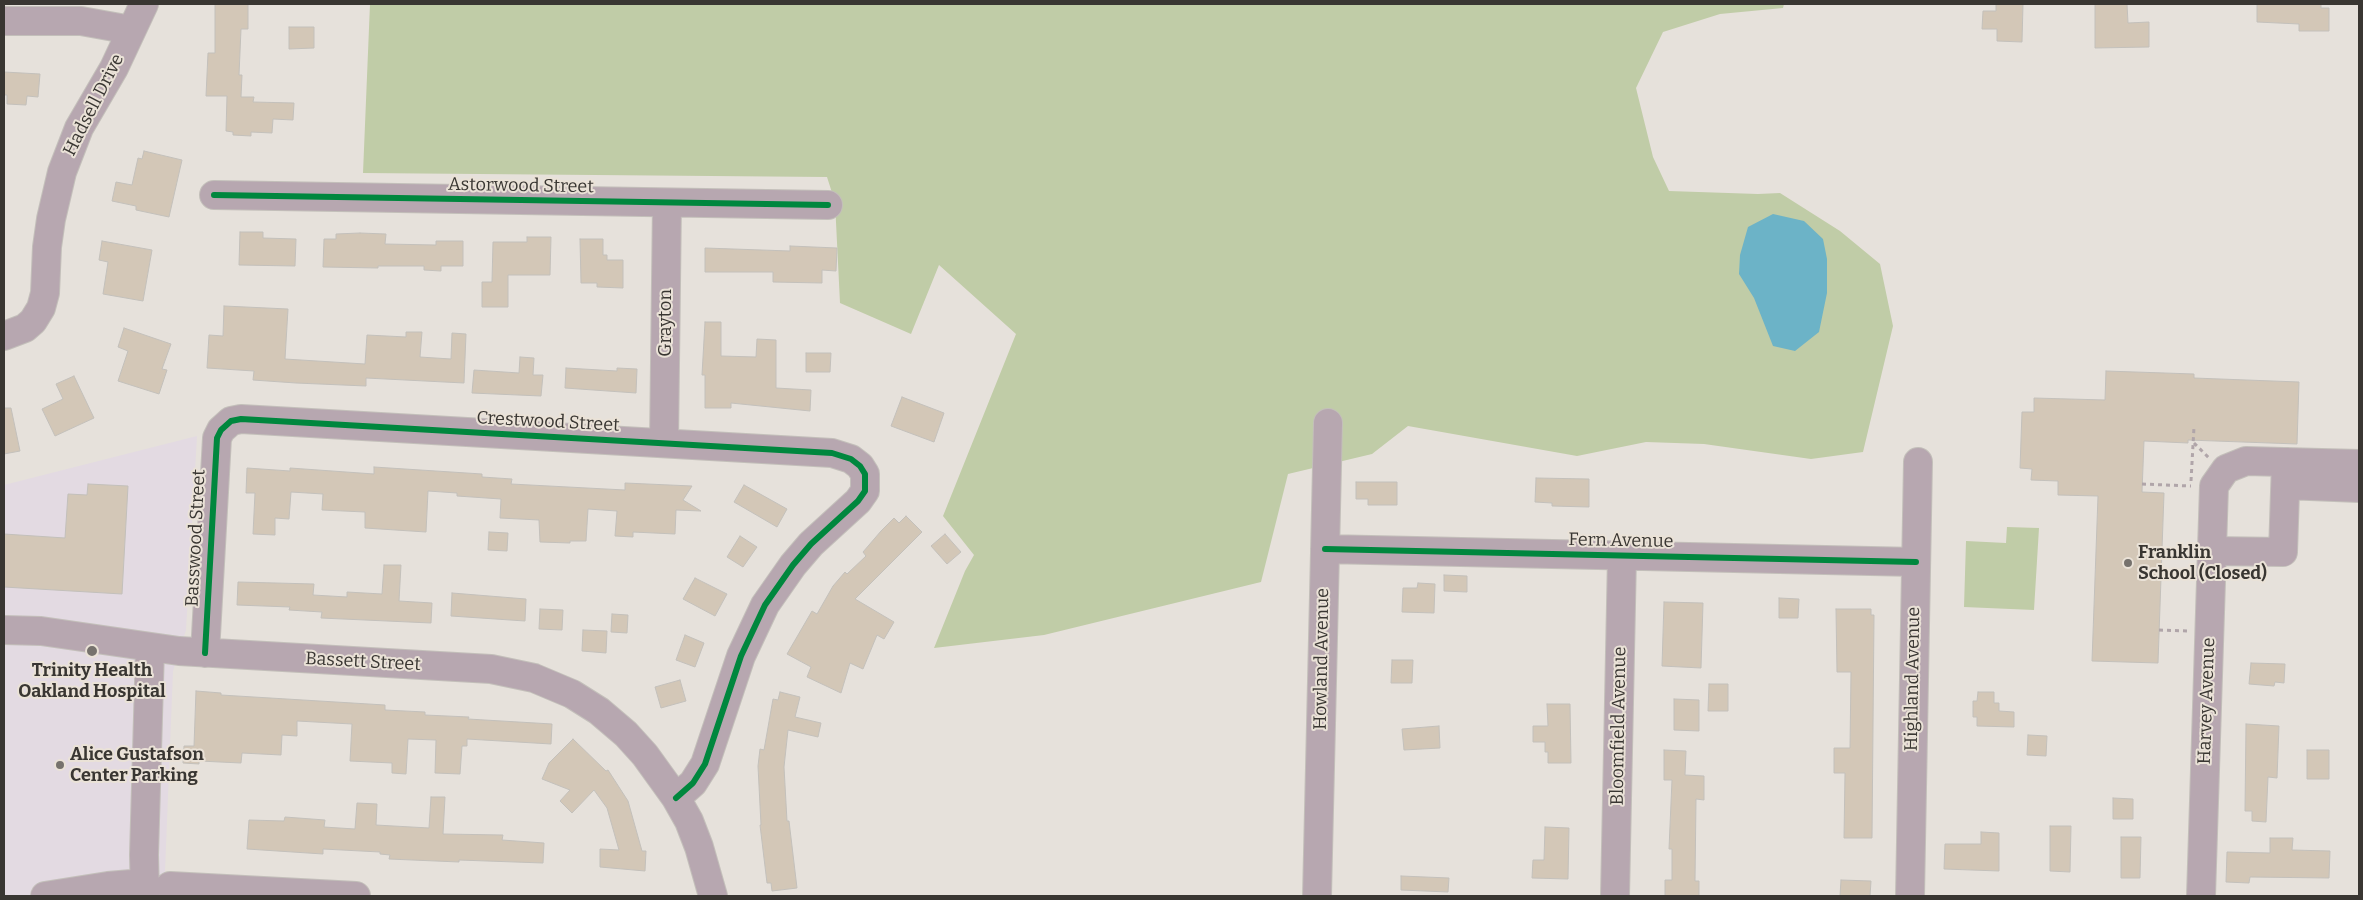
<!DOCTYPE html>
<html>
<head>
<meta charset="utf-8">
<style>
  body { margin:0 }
  #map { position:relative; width:2363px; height:900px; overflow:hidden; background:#e6e1db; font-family:Bitter,serif }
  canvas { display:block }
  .frame { position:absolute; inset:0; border:5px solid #393632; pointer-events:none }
</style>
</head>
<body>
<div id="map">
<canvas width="2363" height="900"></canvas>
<div class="frame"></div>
</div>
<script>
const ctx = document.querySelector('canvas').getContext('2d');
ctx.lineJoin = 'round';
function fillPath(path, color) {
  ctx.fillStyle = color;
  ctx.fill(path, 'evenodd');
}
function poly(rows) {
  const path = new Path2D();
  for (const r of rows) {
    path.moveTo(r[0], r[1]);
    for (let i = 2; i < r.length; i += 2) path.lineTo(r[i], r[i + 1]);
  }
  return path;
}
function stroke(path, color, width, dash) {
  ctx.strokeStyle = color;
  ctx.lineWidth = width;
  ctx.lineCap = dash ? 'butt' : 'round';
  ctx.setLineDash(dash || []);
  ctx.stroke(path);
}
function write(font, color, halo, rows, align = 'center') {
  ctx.font = font + ' Bitter,serif';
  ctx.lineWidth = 4;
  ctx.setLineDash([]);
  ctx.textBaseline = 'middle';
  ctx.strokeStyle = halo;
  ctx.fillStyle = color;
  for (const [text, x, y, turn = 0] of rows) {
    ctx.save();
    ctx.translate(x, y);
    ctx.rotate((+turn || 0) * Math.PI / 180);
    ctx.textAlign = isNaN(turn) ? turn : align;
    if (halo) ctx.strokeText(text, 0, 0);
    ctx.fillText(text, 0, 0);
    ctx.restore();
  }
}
fillPath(poly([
  [197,436,186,630,173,671,164,896,4,896,4,485]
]), '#e3dae2');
fillPath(poly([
  [370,4,1784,4,1783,8,1720,14,1663,32,1636,88,1653,157,1669,191,1758,194,1780,193,1840,231,1880,264,1893,326,1863,452,1811,459,1704,444,1646,442,1577,456,1408,426,1372,454,1288,474,1261,582,1044,635,934,648,965,571,974,555,943,516,1016,334,939,265,911,334,840,303,835,202,827,177,363,173],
  [2007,527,2039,528,2034,610,1964,607,1966,541,2006,543]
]), '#c0cca7');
fillPath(poly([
  [1773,214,1804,221,1823,239,1827,259,1827,293,1819,332,1795,351,1773,346,1754,298,1739,274,1740,255,1748,227]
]), '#6cb3c7');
const building = poly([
  [215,4,248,4,248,29,241,29,239,75,242,75,241,97,254,97,253,102,294,103,293,120,273,119,272,133,251,132,251,136,233,135,233,132,226,131,227,96,206,96,208,53,215,53,215,4],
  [1996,4,2023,4,2022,42,1997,41,1997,29,1982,29,1983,11,1996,11,1996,4],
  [2095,4,2127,4,2128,23,2149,22,2149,47,2095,48,2095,4],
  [2257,4,2321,4,2321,8,2329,8,2329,31,2299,31,2299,24,2257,22,2257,4],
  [289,27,314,27,314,48,289,49,289,27],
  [4,72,40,74,38,97,27,96,26,105,7,104,7,95,4,95,4,72],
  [144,151,182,160,169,217,136,210,136,206,112,201,116,182,132,185,138,158,142,159,144,151],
  [240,232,263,232,263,238,296,239,295,266,239,265,240,232],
  [360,233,386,234,385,244,436,245,436,241,463,241,463,266,441,266,441,271,424,270,424,266,378,266,378,268,323,267,324,239,336,239,336,234,360,233],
  [527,237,551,237,550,275,508,275,508,307,482,307,482,282,492,282,493,242,527,242,527,237],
  [580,239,603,239,603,255,607,255,607,260,623,260,623,288,597,287,597,283,581,283,580,239],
  [102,241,152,250,143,301,103,294,108,262,99,260,102,241],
  [790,246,837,248,836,271,822,270,822,283,773,282,773,272,705,272,705,248,790,251,790,246],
  [224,306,288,309,285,359,365,364,367,335,406,337,406,332,422,332,420,357,451,359,452,333,466,334,464,383,366,378,366,386,296,383,253,380,254,371,207,368,209,335,223,336,224,306],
  [705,322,721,322,721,356,756,357,757,339,776,340,776,388,811,390,810,411,731,403,731,408,705,408,705,375,702,375,705,322],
  [124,328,171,344,162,369,167,370,159,394,118,381,128,351,118,347,124,328],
  [806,353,831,353,830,372,806,372,806,353],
  [520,357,534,358,533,375,543,375,541,396,472,393,474,370,519,373,520,357],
  [566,368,617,371,617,368,637,369,636,393,565,388,566,368],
  [2106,371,2194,374,2194,378,2299,382,2297,444,2188,440,2188,443,2144,441,2142,492,2164,493,2158,663,2092,661,2098,496,2058,495,2058,481,2031,480,2032,469,2020,468,2022,412,2034,412,2034,398,2105,400,2106,371],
  [74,376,94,418,55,436,42,409,63,399,56,384,74,376],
  [902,397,944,413,934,442,891,426,902,397],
  [4,408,11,408,20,451,4,454,4,408],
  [374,467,482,474,482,477,512,479,511,484,625,490,625,483,692,486,683,500,701,511,676,510,675,534,633,532,633,537,615,536,617,511,588,509,586,541,570,541,570,543,540,542,539,520,500,518,501,499,457,496,457,493,428,491,426,532,365,528,365,512,322,510,323,494,291,492,289,519,275,518,275,535,253,534,255,493,246,493,247,468,290,471,290,468,374,474,374,467],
  [1536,478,1589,479,1589,507,1552,506,1552,503,1535,502,1536,478],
  [1356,482,1397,482,1397,505,1368,505,1368,499,1356,499,1356,482],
  [88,484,128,486,122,594,4,587,4,534,65,538,68,494,87,495,88,484],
  [744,485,787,509,777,527,734,502,744,485],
  [906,516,922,532,855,599,894,622,884,639,877,635,863,669,850,663,841,693,807,677,811,667,787,654,812,611,817,614,833,586,845,572,847,574,866,556,863,552,881,531,894,518,899,523,906,516],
  [489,532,508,533,507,551,488,550,489,532],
  [945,534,961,552,947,564,931,546,945,534],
  [740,536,757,547,743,567,727,557,740,536],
  [384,565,401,565,399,601,432,603,431,623,321,618,322,612,289,610,290,607,237,605,238,582,314,584,313,595,347,597,347,592,382,594,384,565],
  [1444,575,1467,576,1467,592,1444,591,1444,575],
  [695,578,727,594,715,616,683,599,695,578],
  [1418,583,1435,584,1434,613,1402,612,1403,588,1417,588,1418,583],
  [452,593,526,599,525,621,451,616,452,593],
  [1779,598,1799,599,1798,618,1779,618,1779,598],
  [1664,602,1703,603,1701,668,1662,666,1664,602],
  [540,609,563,610,562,630,539,629,540,609],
  [1836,609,1871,609,1871,615,1874,615,1872,838,1844,838,1845,773,1834,773,1834,748,1850,748,1851,672,1837,672,1836,609],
  [612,614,628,615,627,633,611,632,612,614],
  [583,630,607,631,606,653,582,651,583,630],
  [685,635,704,643,695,667,676,660,685,635],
  [1392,660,1413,660,1412,683,1391,683,1392,660],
  [2251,663,2285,664,2284,683,2275,682,2274,686,2249,684,2251,663],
  [680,680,686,701,661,708,655,687,680,680],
  [1709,684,1728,684,1728,711,1708,711,1709,684],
  [196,691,221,693,221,695,385,705,385,710,425,712,425,715,469,717,468,719,552,724,551,744,467,739,467,746,462,746,460,774,435,773,436,740,408,739,406,774,392,773,392,763,350,761,352,724,297,721,297,736,282,735,281,755,242,753,241,763,199,761,199,764,183,763,184,746,194,746,196,691],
  [780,692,800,697,795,717,821,723,818,737,788,730,784,767,787,821,789,821,797,888,772,891,771,883,767,883,760,825,761,825,758,766,760,749,764,750,773,699,778,700,780,692],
  [1978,692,1994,692,1994,703,1999,703,1999,711,2014,712,2014,727,1977,726,1977,717,1973,717,1973,701,1977,701,1978,692],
  [1674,699,1699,700,1699,731,1674,730,1674,699],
  [1547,704,1570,704,1571,763,1548,763,1548,752,1545,752,1545,742,1533,742,1533,726,1548,726,1547,704],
  [2246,724,2279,726,2277,778,2268,777,2266,822,2252,821,2252,811,2245,811,2246,724],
  [1439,726,1440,748,1404,750,1402,729,1439,726],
  [2028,735,2047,736,2046,756,2027,755,2028,735],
  [573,739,606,771,608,770,628,801,642,851,646,851,645,871,600,867,600,849,619,850,607,808,594,790,572,813,560,801,570,790,542,779,549,763,573,739],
  [1664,750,1686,751,1685,775,1704,776,1704,800,1696,799,1695,881,1699,881,1699,896,1665,896,1665,880,1672,880,1672,849,1669,849,1672,780,1664,780,1664,750],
  [2307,750,2329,750,2329,779,2307,779,2307,750],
  [431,797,445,797,443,834,503,835,502,840,544,843,543,863,459,860,459,862,389,859,390,855,380,854,380,852,323,849,323,854,247,849,249,820,284,821,285,817,325,820,324,827,355,829,357,803,377,804,376,825,429,828,431,797],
  [2113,798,2133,799,2133,819,2113,819,2113,798],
  [2050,826,2071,826,2070,872,2050,871,2050,826],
  [1545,827,1569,828,1568,879,1532,878,1533,860,1544,860,1545,827],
  [1981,832,1999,833,1999,871,1944,869,1945,844,1981,844,1981,832],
  [2121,837,2141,837,2140,878,2121,878,2121,837],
  [2270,838,2293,838,2292,850,2330,851,2329,878,2250,877,2249,883,2226,882,2227,852,2270,853,2270,838],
  [1401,876,1449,878,1448,892,1401,890,1401,876],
  [1841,880,1871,881,1870,896,1840,896,1841,880]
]);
fillPath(building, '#d3c7b7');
stroke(building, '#c3c0bb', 1);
const minor = poly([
  [4,21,81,21,131,30],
  [214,195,828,205],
  [4,336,25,328,33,321,41,308,45,293,47,247,51,219,62,172,79,128,114,68,144,4],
  [664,443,667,203],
  [2286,485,2359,488],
  [1325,549,1916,562],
  [2211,551,2283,552,2286,462],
  [4,630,41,631,179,651,491,669,534,678,572,694,599,711,626,734,645,755,676,798,689,821,699,847,713,896],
  [205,653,217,438,221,430,231,421,241,419,832,453,851,459,860,466,865,474,865,491,858,501,811,544,793,565,765,605,741,656,705,764,693,783,676,798],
  [170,886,356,896],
  [45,896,108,886,144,883],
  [145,896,144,855,150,648],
  [1317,896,1328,423],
  [1615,896,1622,556],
  [1910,896,1918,462],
  [2201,896,2214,486,2226,469,2246,461,2359,464]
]);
stroke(minor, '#c3bfba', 30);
stroke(poly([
  [2194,443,2209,458],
  [2191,481,2194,427],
  [2142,484,2191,486],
  [2159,630,2187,631]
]), '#b0a5a9', 3, [4, 4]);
stroke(minor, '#b7a7b0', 28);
stroke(poly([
  [214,195,828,205],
  [1325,549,1916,562],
  [205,653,217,438,221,430,231,421,241,419,832,453,851,459,860,466,865,474,865,491,858,501,811,544,793,565,765,605,741,656,705,764,693,783,676,798]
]), '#00873e', 6);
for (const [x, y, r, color] of [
  [2128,563,5,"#76726d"],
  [92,651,6,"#76726d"],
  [60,765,5,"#76726d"]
]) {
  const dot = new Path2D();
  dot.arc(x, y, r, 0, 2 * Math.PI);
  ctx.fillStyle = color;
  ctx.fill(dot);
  stroke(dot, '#eae2d7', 2);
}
write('18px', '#393632', '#eae2d7', [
  ["Hadsell Drive",94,105,-63],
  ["Astorwood Street",521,186,1],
  ["Grayton",666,323,-90],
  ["Crestwood Street",548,422,3],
  ["Basswood Street",196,538,-87],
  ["Fern Avenue",1621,541,1],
  ["Howland Avenue",1322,659,-89],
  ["Bassett Street",363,662,3],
  ["Highland Avenue",1913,679,-89],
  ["Harvey Avenue",2207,701,-88],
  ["Bloomfield Avenue",1619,726,-89]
]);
write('bold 18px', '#393632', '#eae2d7', [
  ["Franklin",2138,553],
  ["School (Closed)",2138,574],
  ["Trinity Health",92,671,"center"],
  ["Oakland Hospital",92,692,"center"],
  ["Alice Gustafson",70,755],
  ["Center Parking",70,776]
], 'left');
</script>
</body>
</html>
